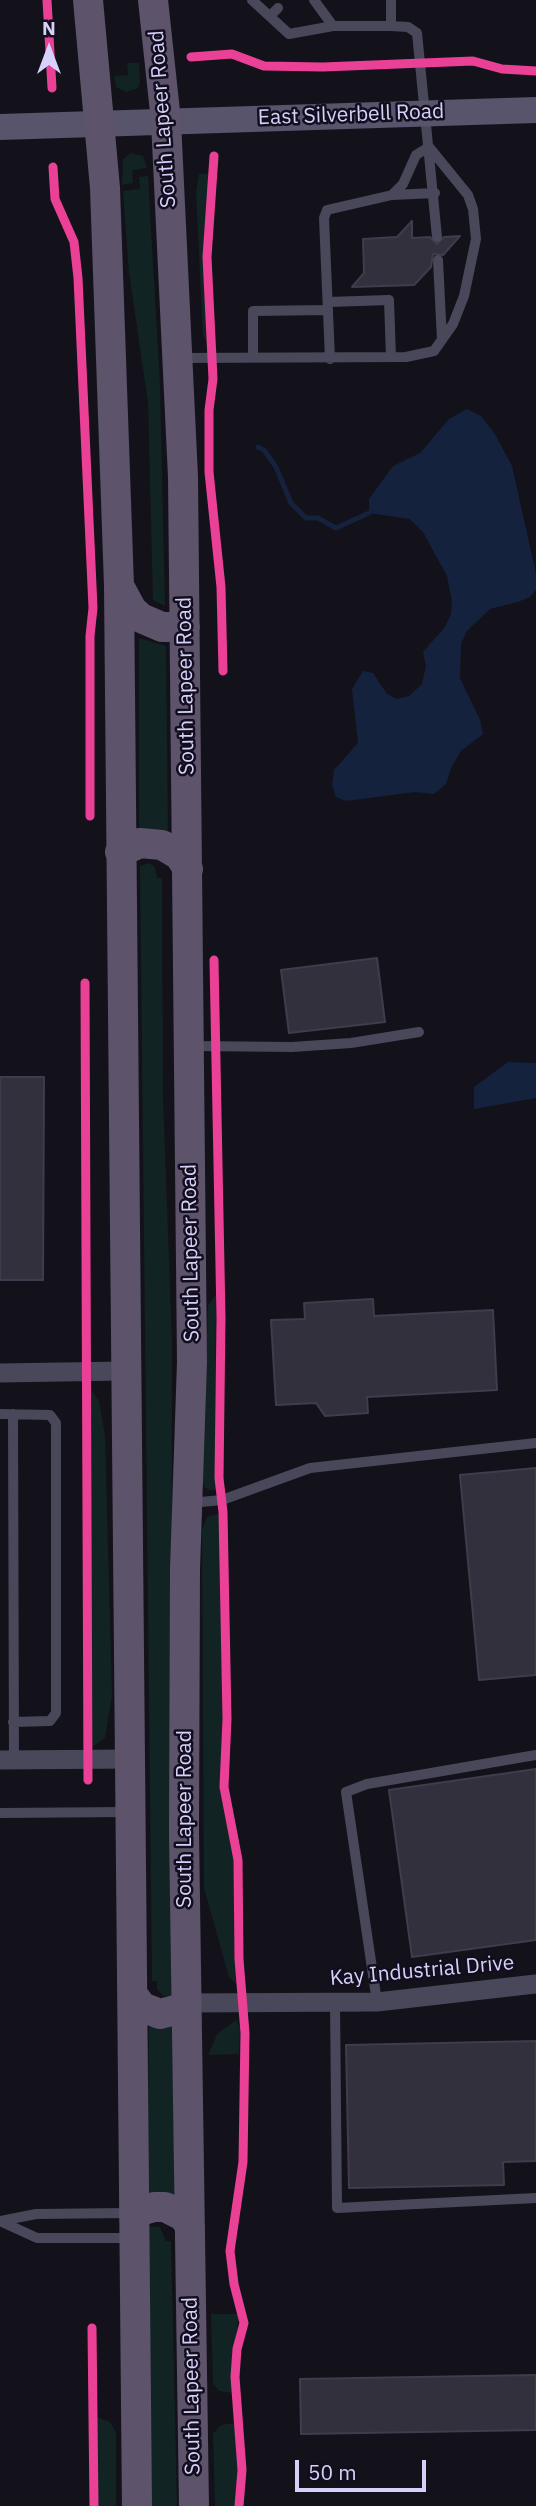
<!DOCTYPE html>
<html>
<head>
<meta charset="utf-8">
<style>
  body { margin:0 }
  #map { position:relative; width:536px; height:2506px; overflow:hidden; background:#13121a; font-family:"IBM Plex Sans",sans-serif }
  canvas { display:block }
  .north { position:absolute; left:14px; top:14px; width:70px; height:70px; -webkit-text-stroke:5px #120e1d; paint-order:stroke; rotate:0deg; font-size:19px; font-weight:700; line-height:28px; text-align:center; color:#d7d0fa }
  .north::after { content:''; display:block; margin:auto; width:24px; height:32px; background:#d7d0fa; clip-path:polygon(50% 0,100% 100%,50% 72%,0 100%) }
  .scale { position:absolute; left:295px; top:2460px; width:131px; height:32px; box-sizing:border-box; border:4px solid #d7d0fa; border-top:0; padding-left:9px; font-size:21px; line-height:24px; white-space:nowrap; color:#d7d0fa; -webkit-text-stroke:5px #120e1d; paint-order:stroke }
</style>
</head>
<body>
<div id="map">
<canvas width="536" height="2506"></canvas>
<div class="north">N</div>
<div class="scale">50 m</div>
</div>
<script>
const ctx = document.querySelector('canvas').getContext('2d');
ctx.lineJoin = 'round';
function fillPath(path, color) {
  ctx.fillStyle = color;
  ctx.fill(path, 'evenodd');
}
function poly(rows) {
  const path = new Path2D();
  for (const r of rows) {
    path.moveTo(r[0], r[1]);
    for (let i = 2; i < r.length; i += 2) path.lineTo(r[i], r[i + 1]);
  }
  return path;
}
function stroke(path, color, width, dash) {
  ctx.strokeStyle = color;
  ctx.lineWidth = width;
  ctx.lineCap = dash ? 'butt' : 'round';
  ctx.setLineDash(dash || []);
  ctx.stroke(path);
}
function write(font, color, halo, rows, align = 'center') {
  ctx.font = font + ' "IBM Plex Sans",sans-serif';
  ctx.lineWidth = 5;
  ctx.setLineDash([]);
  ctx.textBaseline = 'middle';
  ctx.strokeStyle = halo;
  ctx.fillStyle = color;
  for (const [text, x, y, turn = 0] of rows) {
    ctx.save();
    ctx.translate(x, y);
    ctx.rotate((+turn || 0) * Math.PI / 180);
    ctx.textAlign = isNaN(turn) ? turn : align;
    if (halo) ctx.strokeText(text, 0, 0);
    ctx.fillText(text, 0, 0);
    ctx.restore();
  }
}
fillPath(poly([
  [127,63,139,63,140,82,138,88,126,92,116,87,114,76,128,75],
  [131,153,143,156,147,168,132,170,133,183,122,185,123,159],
  [211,173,204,242,208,344,203,335,196,192,199,174],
  [148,176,160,385,165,606,153,600,148,402,129,273,123,191,140,189,139,177],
  [139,638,166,646,168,830,166,831,139,828],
  [149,863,155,867,157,878,162,878,163,1097,172,1342,171,1996,163,1996,157,1989,157,1981,152,1981,140,866],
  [216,1295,215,1478,218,1490,209,1490,204,1487,202,1478,208,1305],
  [91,1390,99,1401,105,1435,112,1695,105,1738,91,1748],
  [220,1513,223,1713,221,1789,234,1854,237,1985,229,1977,204,1888,202,1530,207,1517],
  [236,2020,240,2028,239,2054,208,2055,217,2034],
  [149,2027,172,2027,175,2196,147,2193],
  [148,2226,160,2227,166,2241,171,2241,177,2506,151,2506],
  [211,2314,239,2314,231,2374,233,2393,219,2391,213,2383],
  [97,2417,110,2422,116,2432,116,2506,98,2506],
  [235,2423,238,2469,236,2506,215,2506,213,2434,221,2425]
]), '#122324');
fillPath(poly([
  [467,409,481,416,495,434,512,466,536,574,536,590,530,597,518,602,490,609,467,631,461,644,460,678,480,720,483,734,461,751,451,768,446,784,434,794,415,792,346,801,336,797,332,785,334,770,358,743,352,689,363,671,373,673,387,694,397,699,409,696,422,684,426,666,423,652,445,627,451,614,452,601,447,576,423,532,410,519,369,513,369,499,393,466,420,453,449,419],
  [508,1062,536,1063,536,1098,474,1109,474,1087]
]), '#14223d');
stroke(poly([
  [258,447,264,450,276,467,291,503,306,518,318,518,336,528,369,513]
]), '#14223d', 5);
const building = poly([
  [412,221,412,238,430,237,437,244,444,237,460,236,443,255,433,254,431,267,414,285,352,287,364,273,363,239,397,237,412,221],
  [377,958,385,1022,289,1033,281,970,377,958],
  [0,1077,44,1077,43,1280,0,1280,0,1077],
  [373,1299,374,1316,493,1310,497,1390,367,1397,368,1413,325,1416,316,1403,276,1405,271,1320,305,1319,304,1303,373,1299],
  [536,1468,536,1675,479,1680,460,1475,536,1468],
  [536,1769,536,1940,412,1957,389,1790,536,1769],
  [536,2041,536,2161,503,2162,504,2185,349,2188,346,2045,536,2041],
  [536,2375,536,2430,301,2434,300,2379,536,2375]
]);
fillPath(building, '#32303c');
stroke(building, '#403c4d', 2);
stroke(poly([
  [252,0,289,34,333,26],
  [314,0,333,26,391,26],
  [391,0,391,26,408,27,417,33,437,237],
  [270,16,278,8],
  [392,195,403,184,416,155,429,147],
  [438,260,442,340],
  [328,302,389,300,391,357],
  [253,357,253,311,328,310],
  [179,358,406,357,434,351,453,324,464,296,476,239,473,209,468,195,429,147],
  [330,359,324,218,327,210,392,195,435,193],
  [193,1046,292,1047,351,1043,419,1032],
  [0,1414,50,1415,56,1423,56,1713,50,1721,13,1722],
  [13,1414,14,1760],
  [190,1503,222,1500,310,1468,536,1443],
  [0,1813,129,1812],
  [335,2002,337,2208,536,2198],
  [377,2002,346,1792,367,1784,536,1755],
  [0,2221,37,2238,133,2238],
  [0,2221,36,2214,130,2213]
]), '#49485a', 10);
stroke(poly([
  [0,1373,125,1371],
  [0,1760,132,1759],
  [186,2003,377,2002,536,1984]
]), '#49485a', 19);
stroke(poly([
  [0,127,536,110]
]), '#57546c', 26);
stroke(poly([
  [88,0,105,188,119,586,137,2506],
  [153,0,166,121,183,477,192,1362,185,1569,184,1832,194,2506],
  [119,586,132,610,141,618,162,627,185,627],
  [120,852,140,843,162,845,179,855,188,869],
  [133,1995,142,2007,160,2014,179,2009,186,2003],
  [134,2213,154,2207,165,2207,183,2216,190,2226]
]), '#5d536a', 30);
stroke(poly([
  [47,0,52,88],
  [191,57,232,54,264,66,323,67,473,61,502,69,536,71],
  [214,156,207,257,213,379,209,410,209,472,221,587,223,671],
  [53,167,55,199,74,242,78,278,93,608,90,636,90,816],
  [214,960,221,1318,219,1478,223,1512,227,1719,224,1787,238,1860,239,1959,245,2033,243,2162,230,2251,234,2284,244,2323,237,2349,235,2377,242,2470,239,2506],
  [85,983,88,1780],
  [92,2328,94,2506]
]), '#ea4096', 9);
write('21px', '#d7d0fa', '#120e1d', [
  ["East Silverbell Road",351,115,-2],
  ["South Lapeer Road",163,119,-94],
  ["South Lapeer Road",186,686,-91],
  ["South Lapeer Road",191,1253,-91],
  ["South Lapeer Road",185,1819,-90],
  ["Kay Industrial Drive",422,1971,-5],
  ["South Lapeer Road",192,2386,-91]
]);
</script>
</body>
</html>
